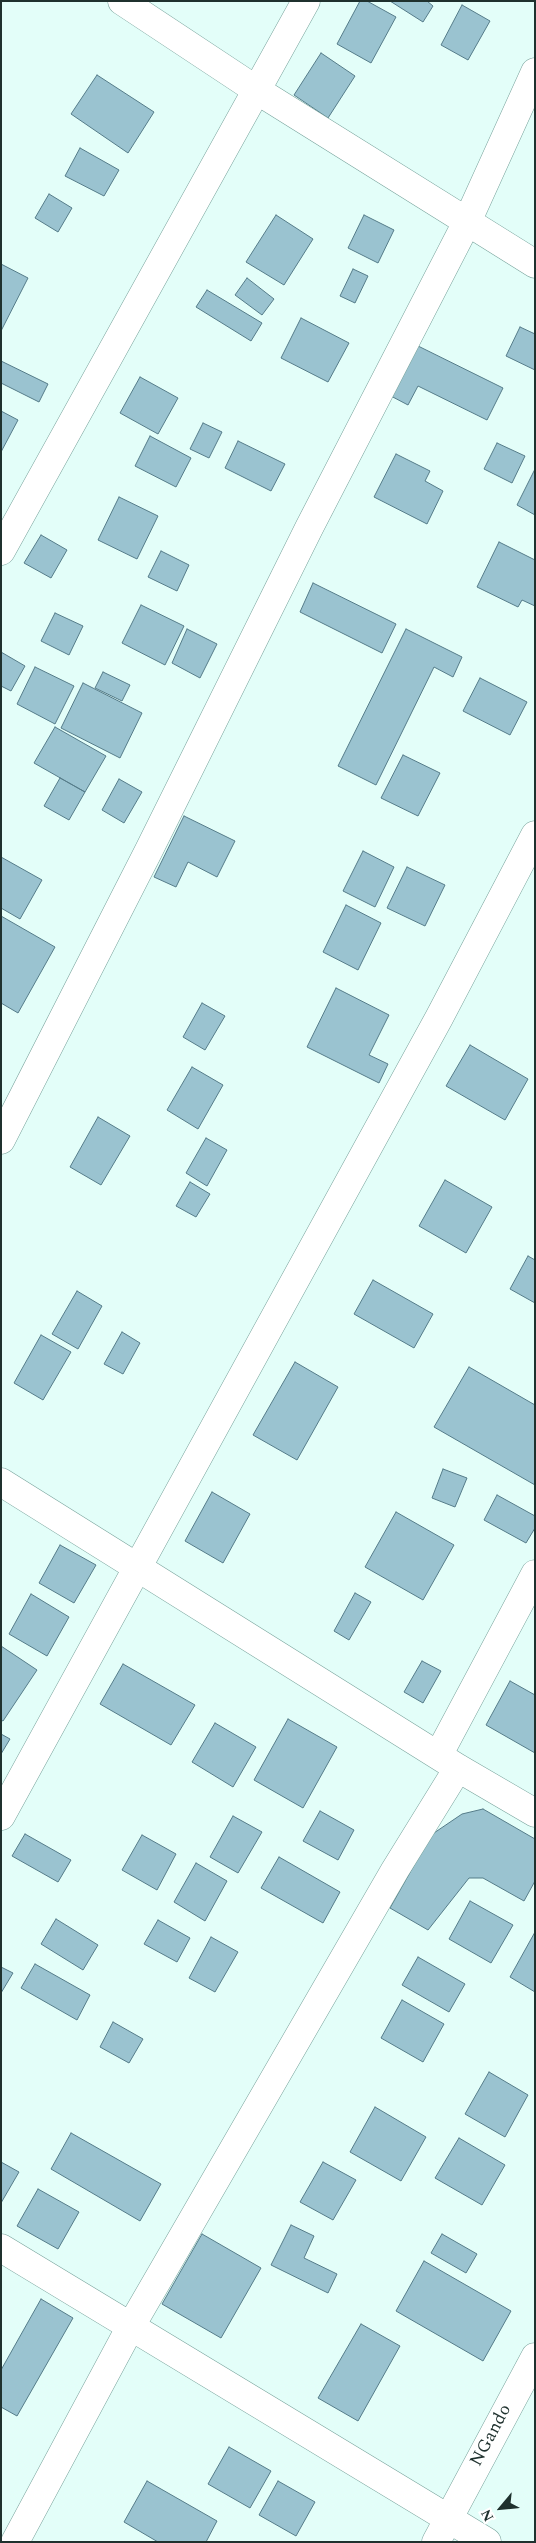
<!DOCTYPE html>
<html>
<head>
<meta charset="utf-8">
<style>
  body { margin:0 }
  #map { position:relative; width:536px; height:2543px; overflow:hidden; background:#e3fef9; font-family:Spectral,serif }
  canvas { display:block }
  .frame { position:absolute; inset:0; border:2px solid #1f312e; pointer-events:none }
  .north { position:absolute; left:476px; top:2483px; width:50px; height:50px; -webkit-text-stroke:4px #fff; paint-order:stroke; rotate:242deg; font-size:14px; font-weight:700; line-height:20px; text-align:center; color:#1f312e }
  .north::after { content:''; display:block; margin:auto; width:18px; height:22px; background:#1f312e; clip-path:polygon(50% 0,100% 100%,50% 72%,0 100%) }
</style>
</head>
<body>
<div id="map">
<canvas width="536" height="2543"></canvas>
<div class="frame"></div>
<div class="north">N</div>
</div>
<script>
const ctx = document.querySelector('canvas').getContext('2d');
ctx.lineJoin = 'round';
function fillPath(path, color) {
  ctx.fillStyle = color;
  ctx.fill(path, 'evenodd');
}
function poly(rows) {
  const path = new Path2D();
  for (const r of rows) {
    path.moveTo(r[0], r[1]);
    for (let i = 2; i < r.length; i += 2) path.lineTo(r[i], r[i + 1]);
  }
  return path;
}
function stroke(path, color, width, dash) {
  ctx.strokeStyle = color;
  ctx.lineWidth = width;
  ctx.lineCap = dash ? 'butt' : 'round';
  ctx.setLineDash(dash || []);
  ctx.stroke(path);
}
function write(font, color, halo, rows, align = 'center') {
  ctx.font = font + ' Spectral,serif';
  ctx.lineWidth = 4.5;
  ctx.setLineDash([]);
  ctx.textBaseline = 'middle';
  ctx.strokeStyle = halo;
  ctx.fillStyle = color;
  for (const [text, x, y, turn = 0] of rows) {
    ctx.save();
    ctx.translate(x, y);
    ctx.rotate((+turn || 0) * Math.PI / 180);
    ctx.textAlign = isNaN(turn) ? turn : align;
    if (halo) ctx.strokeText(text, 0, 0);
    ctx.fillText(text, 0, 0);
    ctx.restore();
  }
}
const building = poly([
  [360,1,367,1,396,17,371,63,337,44,360,1],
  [390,1,427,1,433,6,423,22,390,1],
  [462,5,490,21,468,60,441,45,462,5],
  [321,53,355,76,328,118,294,95,321,53],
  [97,75,154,112,128,153,71,114,97,75],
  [80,148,119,170,104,196,65,176,80,148],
  [49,194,72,208,58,232,35,218,49,194],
  [276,215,313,239,284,285,246,262,276,215],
  [364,215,394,230,378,263,348,248,364,215],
  [1,264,28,278,1,331,1,264],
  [353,269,368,276,355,303,340,296,353,269],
  [247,278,274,299,262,315,235,295,247,278],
  [207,290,262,323,251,341,196,307,207,290],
  [301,318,349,343,328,382,281,358,301,318],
  [520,327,535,334,535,370,506,356,520,327],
  [414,344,503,388,487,420,418,386,408,405,389,395,414,344],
  [1,361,48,384,39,402,1,383,1,361],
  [140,377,178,398,158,434,120,413,140,377],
  [1,411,18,420,1,452,1,411],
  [203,423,222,432,209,458,190,449,203,423],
  [150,436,191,458,176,487,135,466,150,436],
  [238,441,285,464,271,491,225,468,238,441],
  [497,443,525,456,512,483,484,469,497,443],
  [396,454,430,471,425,481,443,491,427,524,374,497,396,454],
  [535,469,535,515,517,505,535,469],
  [119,497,158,516,137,559,98,540,119,497],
  [41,535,67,550,51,578,24,563,41,535],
  [499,542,535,560,535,606,522,600,518,607,477,587,499,542],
  [161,551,189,565,177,591,148,577,161,551],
  [313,583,396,624,382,653,300,612,313,583],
  [141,605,184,626,165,665,122,643,141,605],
  [55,613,83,626,69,655,41,641,55,613],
  [187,629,217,644,200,678,172,663,187,629],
  [406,629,462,657,453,677,434,667,376,785,338,766,406,629],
  [1,652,25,666,11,691,1,686,1,652],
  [35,667,74,686,55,724,17,704,35,667],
  [103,672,130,685,122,701,95,688,103,672],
  [480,678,527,702,510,735,463,711,480,678],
  [83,683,142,713,120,758,61,728,83,683],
  [55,727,106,756,85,792,34,763,55,727],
  [403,755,440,773,418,816,381,798,403,755],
  [60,778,85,792,69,820,44,806,60,778],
  [119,779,142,792,124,823,102,810,119,779],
  [184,816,235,841,217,877,188,862,176,887,154,877,184,816],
  [363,851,394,867,375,907,343,891,363,851],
  [1,857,42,880,20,919,1,908,1,857],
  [407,867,445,885,425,926,387,908,407,867],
  [346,905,381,923,358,970,323,952,346,905],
  [1,916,55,947,18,1013,1,1003,1,916],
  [336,988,389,1015,369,1055,388,1064,379,1083,307,1047,336,988],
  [202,1003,225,1016,205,1050,183,1037,202,1003],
  [470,1045,528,1079,505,1120,446,1086,470,1045],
  [192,1067,223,1085,198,1129,167,1110,192,1067],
  [98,1117,130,1136,101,1185,70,1167,98,1117],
  [206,1138,227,1150,207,1186,186,1173,206,1138],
  [445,1180,492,1207,466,1253,419,1226,445,1180],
  [190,1182,210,1194,196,1217,176,1206,190,1182],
  [528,1256,535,1260,535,1303,510,1289,528,1256],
  [373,1280,433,1314,414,1348,354,1314,373,1280],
  [77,1291,102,1306,78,1349,52,1334,77,1291],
  [122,1332,140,1343,123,1374,104,1364,122,1332],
  [41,1335,71,1352,43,1400,14,1383,41,1335],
  [295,1362,338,1387,297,1460,253,1435,295,1362],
  [469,1367,535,1405,535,1485,434,1427,469,1367],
  [443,1469,467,1478,455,1507,432,1498,443,1469],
  [212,1492,250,1514,223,1563,185,1541,212,1492],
  [497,1495,535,1516,535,1528,526,1543,484,1520,497,1495],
  [396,1512,454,1545,423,1600,365,1567,396,1512],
  [60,1545,96,1565,74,1603,39,1583,60,1545],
  [355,1593,371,1602,349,1640,334,1631,355,1593],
  [31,1594,69,1617,47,1656,9,1634,31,1594],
  [1,1646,37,1670,3,1721,1,1720,1,1646],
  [422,1661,441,1671,423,1703,404,1692,422,1661],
  [123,1664,195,1705,171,1745,100,1704,123,1664],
  [510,1681,535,1695,535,1753,486,1725,510,1681],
  [288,1719,337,1747,303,1808,254,1780,288,1719],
  [215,1723,256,1747,233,1787,192,1762,215,1723],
  [1,1734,10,1739,1,1754,1,1734],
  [483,1809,535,1839,535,1881,524,1901,483,1878,469,1878,428,1930,390,1908,431,1835,462,1814,483,1809],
  [320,1811,354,1830,338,1860,303,1841,320,1811],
  [233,1816,262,1832,238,1873,210,1857,233,1816],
  [25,1834,71,1860,58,1882,12,1856,25,1834],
  [142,1835,176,1854,157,1890,122,1870,142,1835],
  [279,1857,340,1892,323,1923,261,1888,279,1857],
  [196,1863,227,1881,205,1921,174,1902,196,1863],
  [470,1901,513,1925,491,1963,449,1939,470,1901],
  [56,1919,98,1945,83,1970,41,1944,56,1919],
  [158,1920,190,1938,177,1962,144,1944,158,1920],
  [535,1932,535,1992,510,1977,535,1932],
  [211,1937,238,1952,215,1992,189,1978,211,1937],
  [418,1957,465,1984,449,2012,402,1985,418,1957],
  [35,1964,90,1995,77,2020,21,1988,35,1964],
  [1,1967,13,1973,1,1993,1,1967],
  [402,2000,444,2024,423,2062,381,2038,402,2000],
  [113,2022,143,2039,129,2063,100,2047,113,2022],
  [489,2072,528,2095,505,2137,465,2114,489,2072],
  [375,2107,426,2137,401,2181,350,2152,375,2107],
  [71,2133,161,2184,140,2221,51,2169,71,2133],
  [459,2138,505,2165,482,2205,435,2178,459,2138],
  [1,2162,19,2172,1,2203,1,2162],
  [323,2162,356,2180,333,2220,300,2202,323,2162],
  [38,2189,79,2212,58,2249,17,2226,38,2189],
  [291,2225,314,2236,304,2258,337,2274,328,2293,271,2265,291,2225],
  [202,2234,261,2268,221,2338,162,2304,202,2234],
  [442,2234,477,2254,466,2273,431,2253,442,2234],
  [424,2261,511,2311,483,2361,396,2311,424,2261],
  [41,2299,73,2318,17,2416,1,2407,1,2370,41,2299],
  [361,2324,400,2346,358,2421,318,2398,361,2324],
  [229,2447,271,2471,250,2508,208,2484,229,2447],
  [147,2481,217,2521,206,2542,158,2542,124,2522,147,2481],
  [278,2481,315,2502,296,2536,259,2515,278,2481]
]);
fillPath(building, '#9ac3d0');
stroke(building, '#557c89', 1);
const minor = poly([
  [122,1,258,91,535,264],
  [1,551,306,1],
  [1,1140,149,850,309,528,467,222,535,72],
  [1,1482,458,1768,535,1813],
  [439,1754,535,1574],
  [1,1816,439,1018,535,835],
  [1,2248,487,2542],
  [15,2542,131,2326,395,1870,458,1768],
  [436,2542,535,2357]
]);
stroke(minor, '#77a29b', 29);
stroke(minor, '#fff', 28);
write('18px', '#1f312e', '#fff', [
  ["NGando",492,2436,-62]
]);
</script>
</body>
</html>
